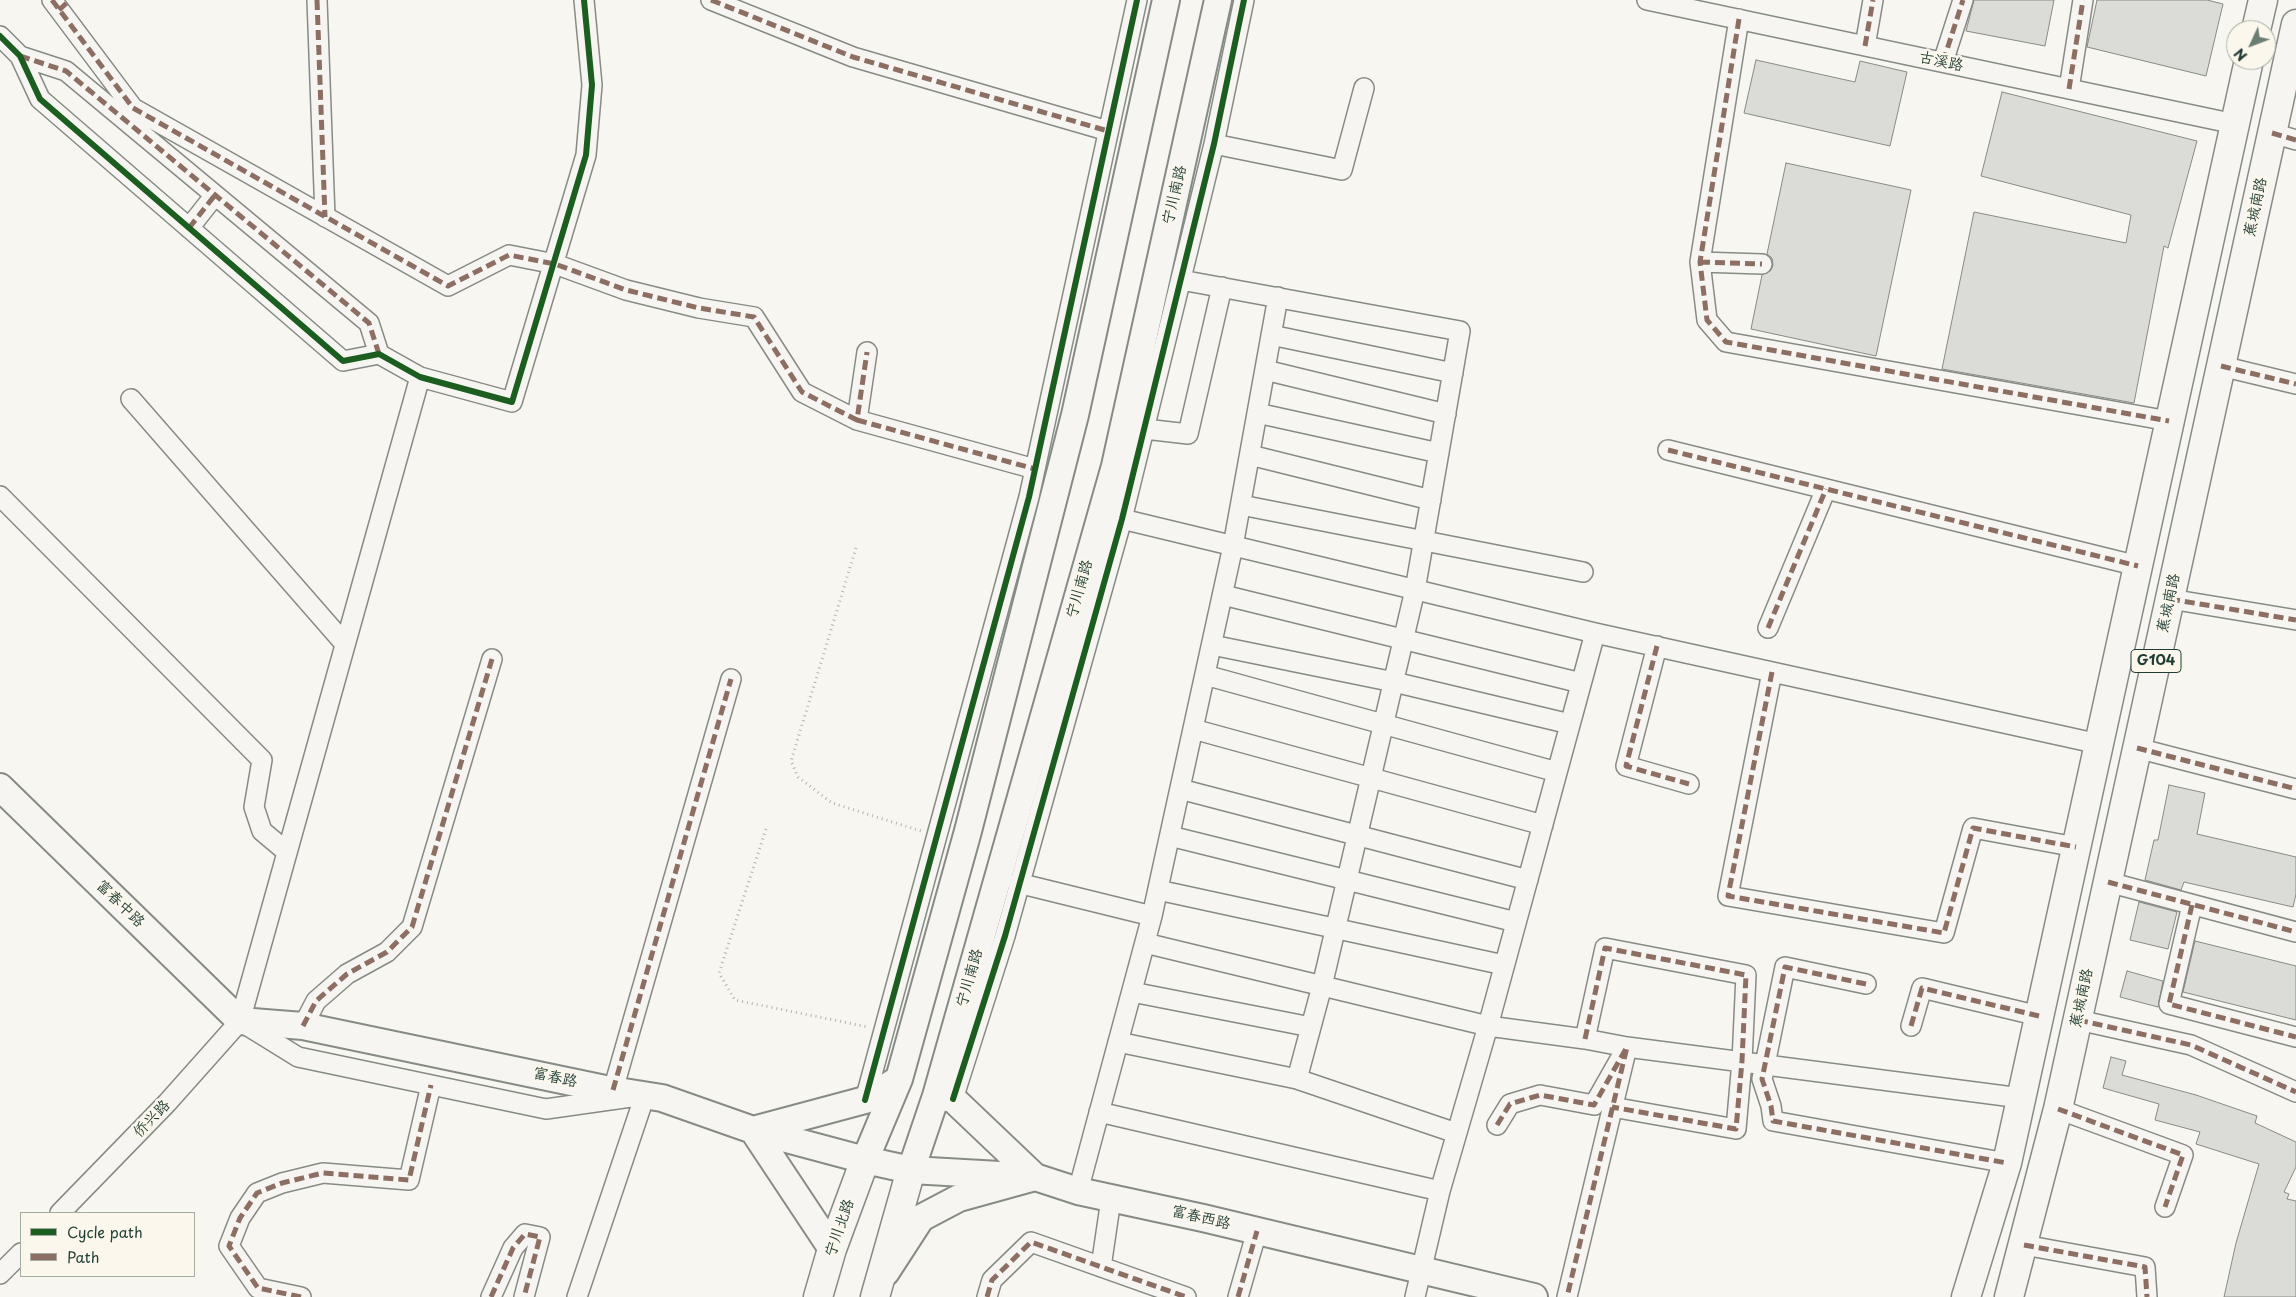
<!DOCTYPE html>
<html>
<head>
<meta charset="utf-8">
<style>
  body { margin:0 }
  #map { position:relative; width:2296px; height:1297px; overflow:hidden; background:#f8f6f0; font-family:"Playpen Sans",sans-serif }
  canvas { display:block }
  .legend { position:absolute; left:20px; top:1212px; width:175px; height:65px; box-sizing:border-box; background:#fbf7ec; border:1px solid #a3ada2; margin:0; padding:6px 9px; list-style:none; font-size:15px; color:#1f3d34 }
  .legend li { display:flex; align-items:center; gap:10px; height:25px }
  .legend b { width:25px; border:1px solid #a3ada2 }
  .north { position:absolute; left:2226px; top:20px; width:50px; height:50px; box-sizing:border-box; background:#fbf7ec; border:1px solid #a3ada2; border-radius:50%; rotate:227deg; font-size:14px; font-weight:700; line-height:20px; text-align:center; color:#1f3d34 }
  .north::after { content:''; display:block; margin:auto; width:18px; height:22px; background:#6b7e76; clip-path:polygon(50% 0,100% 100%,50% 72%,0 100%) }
</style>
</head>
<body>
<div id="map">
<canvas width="2296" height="1297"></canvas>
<ul class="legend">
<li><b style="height:6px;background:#1b5e20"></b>Cycle path</li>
<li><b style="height:6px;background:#8d6e63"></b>Path</li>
</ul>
<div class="north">N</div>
</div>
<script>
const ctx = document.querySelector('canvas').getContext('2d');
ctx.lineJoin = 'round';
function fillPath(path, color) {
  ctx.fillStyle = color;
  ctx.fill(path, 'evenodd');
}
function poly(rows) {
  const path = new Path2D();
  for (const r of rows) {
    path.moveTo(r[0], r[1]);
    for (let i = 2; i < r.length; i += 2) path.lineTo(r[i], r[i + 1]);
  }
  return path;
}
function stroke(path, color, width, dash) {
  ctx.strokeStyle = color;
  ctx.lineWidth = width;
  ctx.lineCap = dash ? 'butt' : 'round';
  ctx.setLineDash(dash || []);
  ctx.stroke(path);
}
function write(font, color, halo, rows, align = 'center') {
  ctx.font = font + ' "Playpen Sans","LXGW WenKai TC",sans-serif';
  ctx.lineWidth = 5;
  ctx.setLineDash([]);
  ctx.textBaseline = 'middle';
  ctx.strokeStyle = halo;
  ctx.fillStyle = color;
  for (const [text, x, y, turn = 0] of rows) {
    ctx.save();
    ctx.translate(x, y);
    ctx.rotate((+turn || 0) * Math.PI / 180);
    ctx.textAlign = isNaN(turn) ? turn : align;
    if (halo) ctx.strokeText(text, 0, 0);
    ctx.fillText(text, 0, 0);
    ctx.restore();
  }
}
const building = poly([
  [1974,0,2054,0,2045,46,1966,31,1974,0],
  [2097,0,2207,0,2223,4,2206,76,2087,47,2097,0],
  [1756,60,1855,82,1860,61,1907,72,1890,146,1744,113,1756,60],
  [2002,92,2197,141,2168,248,2164,246,2134,403,1942,369,1974,212,2126,243,2131,215,1981,176,2002,92],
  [1786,163,1911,190,1876,356,1751,329,1762,275,1771,270,1773,265,1772,258,1767,254,1786,163],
  [2169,785,2205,793,2197,834,2296,857,2296,894,2293,907,2184,882,2181,890,2145,880,2154,840,2158,840,2169,785],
  [2139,902,2177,912,2168,949,2130,940,2139,902],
  [2195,941,2296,966,2296,1020,2183,992,2195,941],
  [2127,971,2163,981,2158,1007,2120,997,2127,971],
  [2111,1057,2126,1061,2122,1075,2196,1095,2257,1116,2255,1123,2296,1142,2296,1167,2284,1192,2289,1194,2287,1199,2296,1201,2296,1297,2224,1297,2236,1243,2259,1164,2196,1144,2200,1132,2155,1120,2159,1104,2103,1088,2111,1057]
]);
fillPath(building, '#dbdbd7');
stroke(building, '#868b86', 1);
const street = poly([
  [52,0,133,108,448,286,509,255,555,264,626,290,699,308,754,317,802,392,857,420,867,352],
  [317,0,325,217],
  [711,0,853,57,1108,131],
  [1647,0,2235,124],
  [1739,19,1700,262,1707,320,1726,342,2169,421],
  [0,36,20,56,40,99,343,361,379,354,420,377,512,402,586,155,592,85,584,0],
  [1865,46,1873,0],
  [20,56,66,71,369,323,379,354],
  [1943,62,1963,0],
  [2069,89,2083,0],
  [2272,133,2296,140],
  [1214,144,1342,170,1364,88],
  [189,228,215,195],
  [1700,262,1762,264],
  [1181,280,1460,331,1415,590,1322,986,1297,1079],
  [1271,335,1453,373],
  [2221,366,2296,384],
  [1265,370,1446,414],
  [131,399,345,644],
  [1257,413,1439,453],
  [857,420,1035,469],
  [1145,429,1188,434,1222,287],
  [1668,450,2138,566],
  [1250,455,1431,500],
  [0,496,262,760,254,807,262,831,287,852],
  [1241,505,1583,572],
  [1122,519,1595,633,2099,744],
  [1223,595,1581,683],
  [2170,599,2296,620],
  [1768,628,1826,489],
  [1212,645,1394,682,1570,724],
  [1657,646,1626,766,1689,784],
  [1772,672,1728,896,1944,933,1973,828,2076,847],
  [1205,675,1557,772],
  [1193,729,1543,825],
  [2137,748,2296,789],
  [1180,789,1528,880],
  [1170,836,1516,922],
  [2108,882,2296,932],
  [1018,883,1152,916],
  [1158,890,1504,965],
  [2192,905,2169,1004,2296,1037],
  [1145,943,1488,1026,1585,1039,1627,1047,2021,1098],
  [1866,984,1785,967,1762,1079,1771,1106,1773,1121,2007,1163],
  [1132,992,1311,1027],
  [2078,1020,2191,1045,2296,1092],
  [243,1023,298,1057,546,1109,645,1095,577,1297],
  [303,1026,316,1001,347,974,387,952,412,927,492,659],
  [1911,1026,1922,988,2039,1016],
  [1585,1039,1605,948,1746,975,1742,1061,1736,1129,1612,1107],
  [1118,1042,1297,1079,1456,1133],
  [613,1090,731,679],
  [953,1099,1005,936,1122,519,1214,144,1244,0],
  [865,1100,1029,497,1137,0],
  [2058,1109,2183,1155,2165,1207],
  [1099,1112,1440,1191],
  [1497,1125,1510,1104,1540,1095,1594,1105,1627,1047,1567,1297],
  [1078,1191,1152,916,1233,546,1278,297],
  [60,1213,167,1103,240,1021,420,377],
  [2024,1245,2145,1267,2147,1297],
  [1101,1267,1111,1199],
  [0,1274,21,1253],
  [301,1297,258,1288,229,1246,240,1218,257,1193,282,1183,323,1173,409,1180,431,1085],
  [491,1297,513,1248,525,1234,540,1237,524,1297],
  [987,1297,992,1280,1031,1242,1186,1297],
  [1238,1297,1257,1231],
  [1415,1297,1440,1191,1488,1026,1595,633]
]);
const secondary = poly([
  [0,787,240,1021,303,1026,605,1089,662,1098,753,1130,865,1160,911,1170,1035,1177,1078,1191,1203,1218,1534,1297],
  [865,1160,899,1079,968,831,1075,415,1166,0],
  [911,1170,936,1096,1115,466,1218,0],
  [832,1249,753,1130,865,1100,899,1079],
  [886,1272,921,1218,959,1198,1035,1177,953,1099,936,1096]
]);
const primary = poly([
  [818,1297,832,1249,865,1160],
  [875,1297,911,1170]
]);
const highway = poly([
  [2256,30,2263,0],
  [1966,1297,2007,1163,2249,60],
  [2009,1297,2058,1109,2296,24]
]);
stroke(street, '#868b86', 22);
stroke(secondary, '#868b86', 30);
stroke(primary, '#868b86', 31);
stroke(highway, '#868b86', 31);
stroke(poly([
  [856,548,791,761,798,777,832,803,921,831],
  [766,829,719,973,735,1000,868,1027]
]), '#b2b5b1', 3, [1, 4]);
stroke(street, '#f6f5f1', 19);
stroke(secondary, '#f6f5f1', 26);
stroke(primary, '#f6f5f1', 28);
stroke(highway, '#f6f5f1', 28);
stroke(poly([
  [52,0,133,108,448,286,509,255,555,264,626,290,699,308,754,317,802,392,857,420,867,352],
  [317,0,325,217],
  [711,0,853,57,1108,131],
  [59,10,70,0],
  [1739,19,1700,262,1707,320,1726,342,2169,421],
  [1865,46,1873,0],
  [20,56,66,71,369,323,379,354],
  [1943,62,1963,0],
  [2069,89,2083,0],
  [2272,133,2296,140],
  [189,228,215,195],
  [1700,262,1762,264],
  [2221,366,2296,384],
  [857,420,1035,469],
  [1668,450,2138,566],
  [2170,599,2296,620],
  [1768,628,1826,489],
  [1657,646,1626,766,1689,784],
  [1772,672,1728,896,1944,933,1973,828,2076,847],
  [2137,748,2296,789],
  [2108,882,2296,932],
  [2192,905,2169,1004,2296,1037],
  [1866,984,1785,967,1762,1079,1771,1106,1773,1121,2007,1163],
  [2078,1020,2191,1045,2296,1092],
  [303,1026,316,1001,347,974,387,952,412,927,492,659],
  [1911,1026,1922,988,2039,1016],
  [1585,1039,1605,948,1746,975,1742,1061,1736,1129,1612,1107],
  [613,1090,731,679],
  [2058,1109,2183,1155,2165,1207],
  [1497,1125,1510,1104,1540,1095,1594,1105,1627,1047,1567,1297],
  [2024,1245,2145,1267,2147,1297],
  [301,1297,258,1288,229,1246,240,1218,257,1193,282,1183,323,1173,409,1180,431,1085],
  [491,1297,513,1248,525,1234,540,1237,524,1297],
  [987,1297,992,1280,1031,1242,1186,1297],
  [1238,1297,1257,1231]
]), '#8d6e63', 5, [10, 5]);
stroke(poly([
  [0,36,20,56,40,99,343,361,379,354,420,377,512,402,586,155,592,85,584,0],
  [953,1099,1005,936,1122,519,1214,144,1244,0],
  [865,1100,1029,497,1137,0]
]), '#1b5e20', 6);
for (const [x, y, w] of [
  [2156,661,50]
]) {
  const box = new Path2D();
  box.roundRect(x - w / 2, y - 11.5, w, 23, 4);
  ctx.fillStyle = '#fbf7ec';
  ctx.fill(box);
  stroke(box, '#1f3d34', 1);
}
write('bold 14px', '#1f3d34', null, [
  ["G104",2156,661]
]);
write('15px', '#1f3d34', '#fbf7ec', [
  ["古溪路",1941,62,12],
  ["宁川南路",1175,195,-77],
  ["蕉城南路",2256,207,-78],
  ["宁川南路",1080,589,-74],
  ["蕉城南路",2169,603,-78],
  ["富春中路",120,904,44],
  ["宁川南路",970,978,-74],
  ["蕉城南路",2082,998,-78],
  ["富春路",555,1078,12],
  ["侨兴路",152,1119,-46],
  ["富春西路",1201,1218,13],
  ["宁川北路",840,1228,-71]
]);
</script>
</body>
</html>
